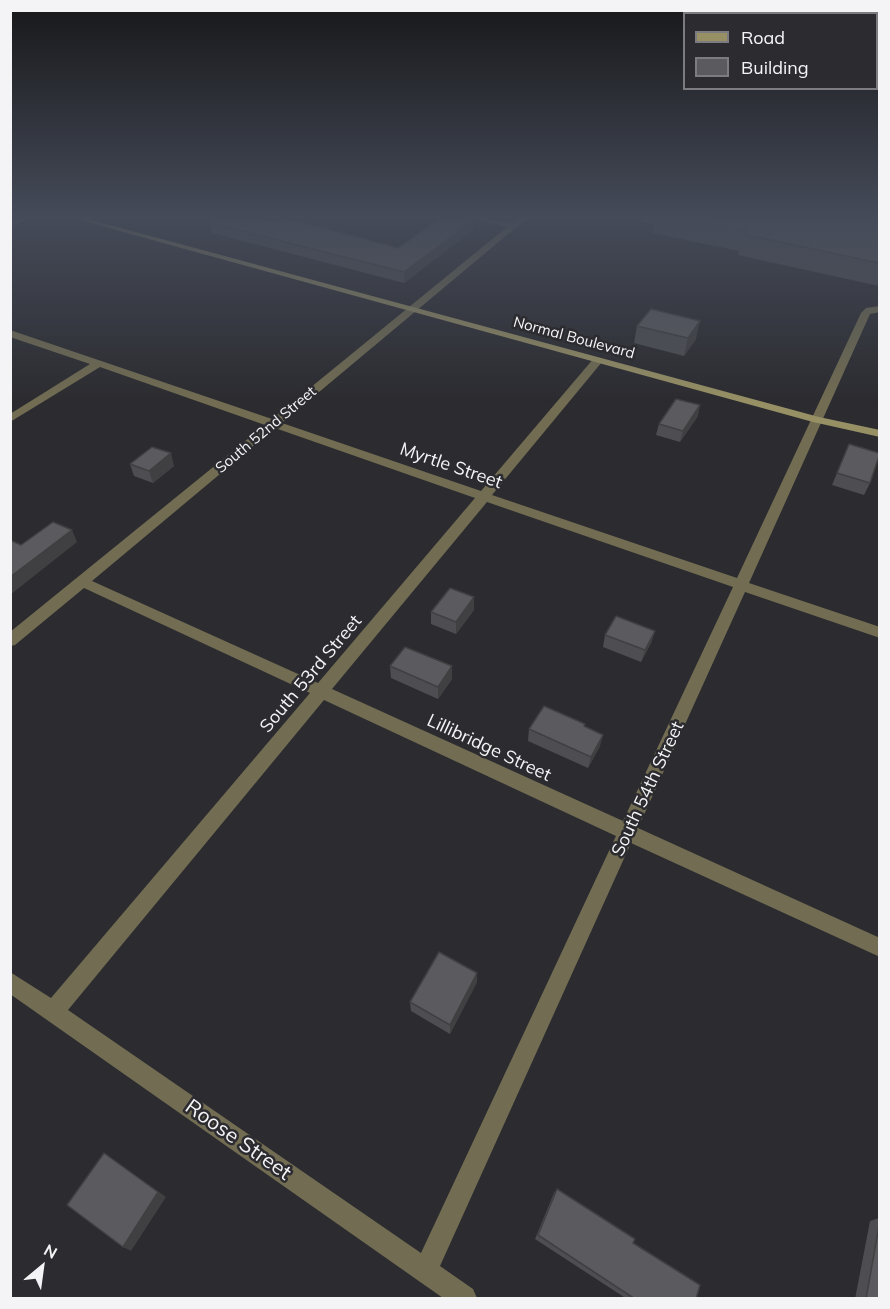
<!DOCTYPE html>
<html>
<head>
<meta charset="utf-8">
<style>
  body { margin:0 }
  #map { position:relative; width:890px; height:1309px; overflow:hidden; background:#2c2c30; font-family:Mulish,sans-serif }
  canvas { display:block }
  .frame { position:absolute; inset:0; border:12px solid #f4f4f7; pointer-events:none }
  .legend { position:absolute; left:683px; top:12px; width:195px; height:78px; box-sizing:border-box; background:#2c2c30; border:2px solid #7c7c80; margin:0; padding:8px 10px; list-style:none; font-size:18px; color:#f4f4f7 }
  .legend li { display:flex; align-items:center; gap:12px; height:30px }
  .legend b { width:30px; border:2px solid #7c7c80 }
  .north { position:absolute; left:12px; top:1237px; width:60px; height:60px; -webkit-text-stroke:4px #2c2c30; paint-order:stroke; rotate:29deg; font-size:16px; font-weight:700; line-height:24px; text-align:center; color:#f4f4f7 }
  .north::after { content:''; display:block; margin:auto; width:21px; height:27px; background:#f4f4f7; clip-path:polygon(50% 0,100% 100%,50% 72%,0 100%) }
</style>
</head>
<body>
<div id="map">
<canvas width="890" height="1309"></canvas>
<div class="frame"></div>
<ul class="legend">
<li><b style="height:8px;background:#979065"></b>Road</li>
<li><b style="height:16px;background:#5b5b5f"></b>Building</li>
</ul>
<div class="north">N</div>
</div>
<script>
const ctx = document.querySelector('canvas').getContext('2d');
ctx.lineJoin = 'round';
function poly(rows) {
  const path = new Path2D();
  for (const r of rows) {
    path.moveTo(r[0], r[1]);
    for (let i = 2; i < r.length; i += 2) path.lineTo(r[i], r[i + 1]);
  }
  return path;
}
function fillPath(path, color) {
  ctx.fillStyle = color;
  ctx.fill(path, 'evenodd');
}
function stroke(path, color, width, dash) {
  ctx.strokeStyle = color;
  ctx.lineWidth = width;
  ctx.lineCap = dash ? 'butt' : 'round';
  ctx.setLineDash(dash || []);
  ctx.stroke(path);
}
function write(font, color, halo, rows, align = 'center') {
  ctx.font = font + ' Mulish,sans-serif';
  ctx.lineWidth = 5;
  ctx.setLineDash([]);
  ctx.textBaseline = 'middle';
  ctx.strokeStyle = halo;
  ctx.fillStyle = color;
  for (const [text, x, y, turn = 0] of rows) {
    ctx.save();
    ctx.translate(x, y);
    ctx.rotate((+turn || 0) * Math.PI / 180);
    ctx.textAlign = isNaN(turn) ? turn : align;
    if (halo) ctx.strokeText(text, 0, 0);
    ctx.fillText(text, 0, 0);
    ctx.restore();
  }
}
fillPath(poly([
  [19,219,29,219,10,227,10,222,19,219],
  [474,219,488,219,512,223,517,219,526,219,282,423,481,491,594,358,602,358,602,362,492,495,737,578,861,313,866,308,880,306,880,312,870,314,749,583,880,627,880,638,745,592,638,828,880,938,880,957,631,843,440,1266,473,1289,477,1298,443,1298,10,994,10,972,51,998,310,693,84,588,15,645,10,646,10,632,265,425,100,367,10,422,10,414,90,364,10,337,10,330,272,419,507,227,474,219],
  [275,428,475,498,318,683,92,581,275,428],
  [487,502,733,587,623,821,332,689,487,502],
  [324,700,616,836,421,1253,68,1010,324,700]
]), '#716c52');
fillPath(poly([
  [76,219,88,219,819,417,880,430,880,437,813,422,76,219]
]), '#979065');
fillPath(poly([
  [439,219,475,219,475,221,473,223,473,230,404,283,212,233,210,223,398,248],
  [642,219,879,219,879,286,738,255,739,251,652,233,654,225,641,222],
  [637,326,696,339,684,356,634,343],
  [698,416,680,442,656,435,659,424],
  [849,444,870,483,864,495,832,485],
  [130,464,174,466,153,483,134,476],
  [474,610,456,634,431,624,431,612],
  [655,631,651,643,641,662,603,647,605,635],
  [390,666,452,679,438,699,391,678],
  [585,726,600,746,588,768,528,741,529,729],
  [477,973,477,982,450,1034,411,1011,410,1002],
  [557,1189,633,1243,696,1299,627,1299,535,1239,554,1193],
  [879,1218,879,1299,855,1299,870,1221]
]), '#4e4e52');
fillPath(poly([
  [465,219,475,219,475,221,473,223,473,230,404,283,404,272],
  [700,321,696,339,684,356,688,338],
  [700,405,698,416,680,442,683,431],
  [171,453,174,466,153,483,149,471],
  [72,530,77,542,10,595,10,577],
  [474,597,474,610,456,634,456,622],
  [655,631,651,643,641,662,645,650],
  [452,666,452,679,438,699,438,687],
  [603,735,600,746,588,768,591,757],
  [477,973,477,982,450,1034,450,1025],
  [113,1159,166,1197,131,1251,123,1247]
]), '#404042');
const building = poly([
  [218,219,260,219,276,222,281,219,310,224,398,248,439,219,467,219,473,220,404,272,210,223,218,219],
  [687,219,879,219,879,263,743,234,746,231,687,219],
  [651,309,700,321,688,338,637,326,651,309],
  [676,399,700,405,683,431,659,424,676,399],
  [849,444,879,453,879,456,870,483,837,473,849,444],
  [152,447,171,453,149,471,130,464,152,447],
  [53,522,72,530,10,577,10,540,21,545,53,522],
  [450,588,474,597,456,622,431,612,450,588],
  [616,616,655,631,645,650,605,635,616,616],
  [405,647,452,666,438,687,390,666,405,647],
  [544,706,585,724,584,726,603,735,591,757,529,729,544,706],
  [439,952,477,973,450,1025,410,1002,439,952],
  [104,1153,158,1192,123,1247,67,1205,104,1153],
  [557,1189,635,1239,633,1243,700,1285,696,1299,635,1299,538,1235,557,1189],
  [879,1226,879,1299,866,1299,879,1226]
]);
fillPath(building, '#5b5b5f');
stroke(building, '#404042', 1.5);
const sky = ctx.createLinearGradient(0, 0, 0, 402);
sky.addColorStop(0, '#18181a');
sky.addColorStop(0.54, '#454b59');
sky.addColorStop(1, '#454b5900');
ctx.fillStyle = sky;
ctx.fillRect(0, 0, 890, 402);
write('15px', '#f4f4f7', '#2c2c30', [
  ["Normal Boulevard",574,338,15],
  ["South 52nd Street",266,430,-40]
]);
write('18px', '#f4f4f7', '#2c2c30', [
  ["Myrtle Street",451,466,19],
  ["South 53rd Street",311,674,-50],
  ["Lillibridge Street",489,748,25],
  ["South 54th Street",648,789,-65]
]);
write('21px', '#f4f4f7', '#2c2c30', [
  ["Roose Street",238,1140,35]
]);
</script>
</body>
</html>
